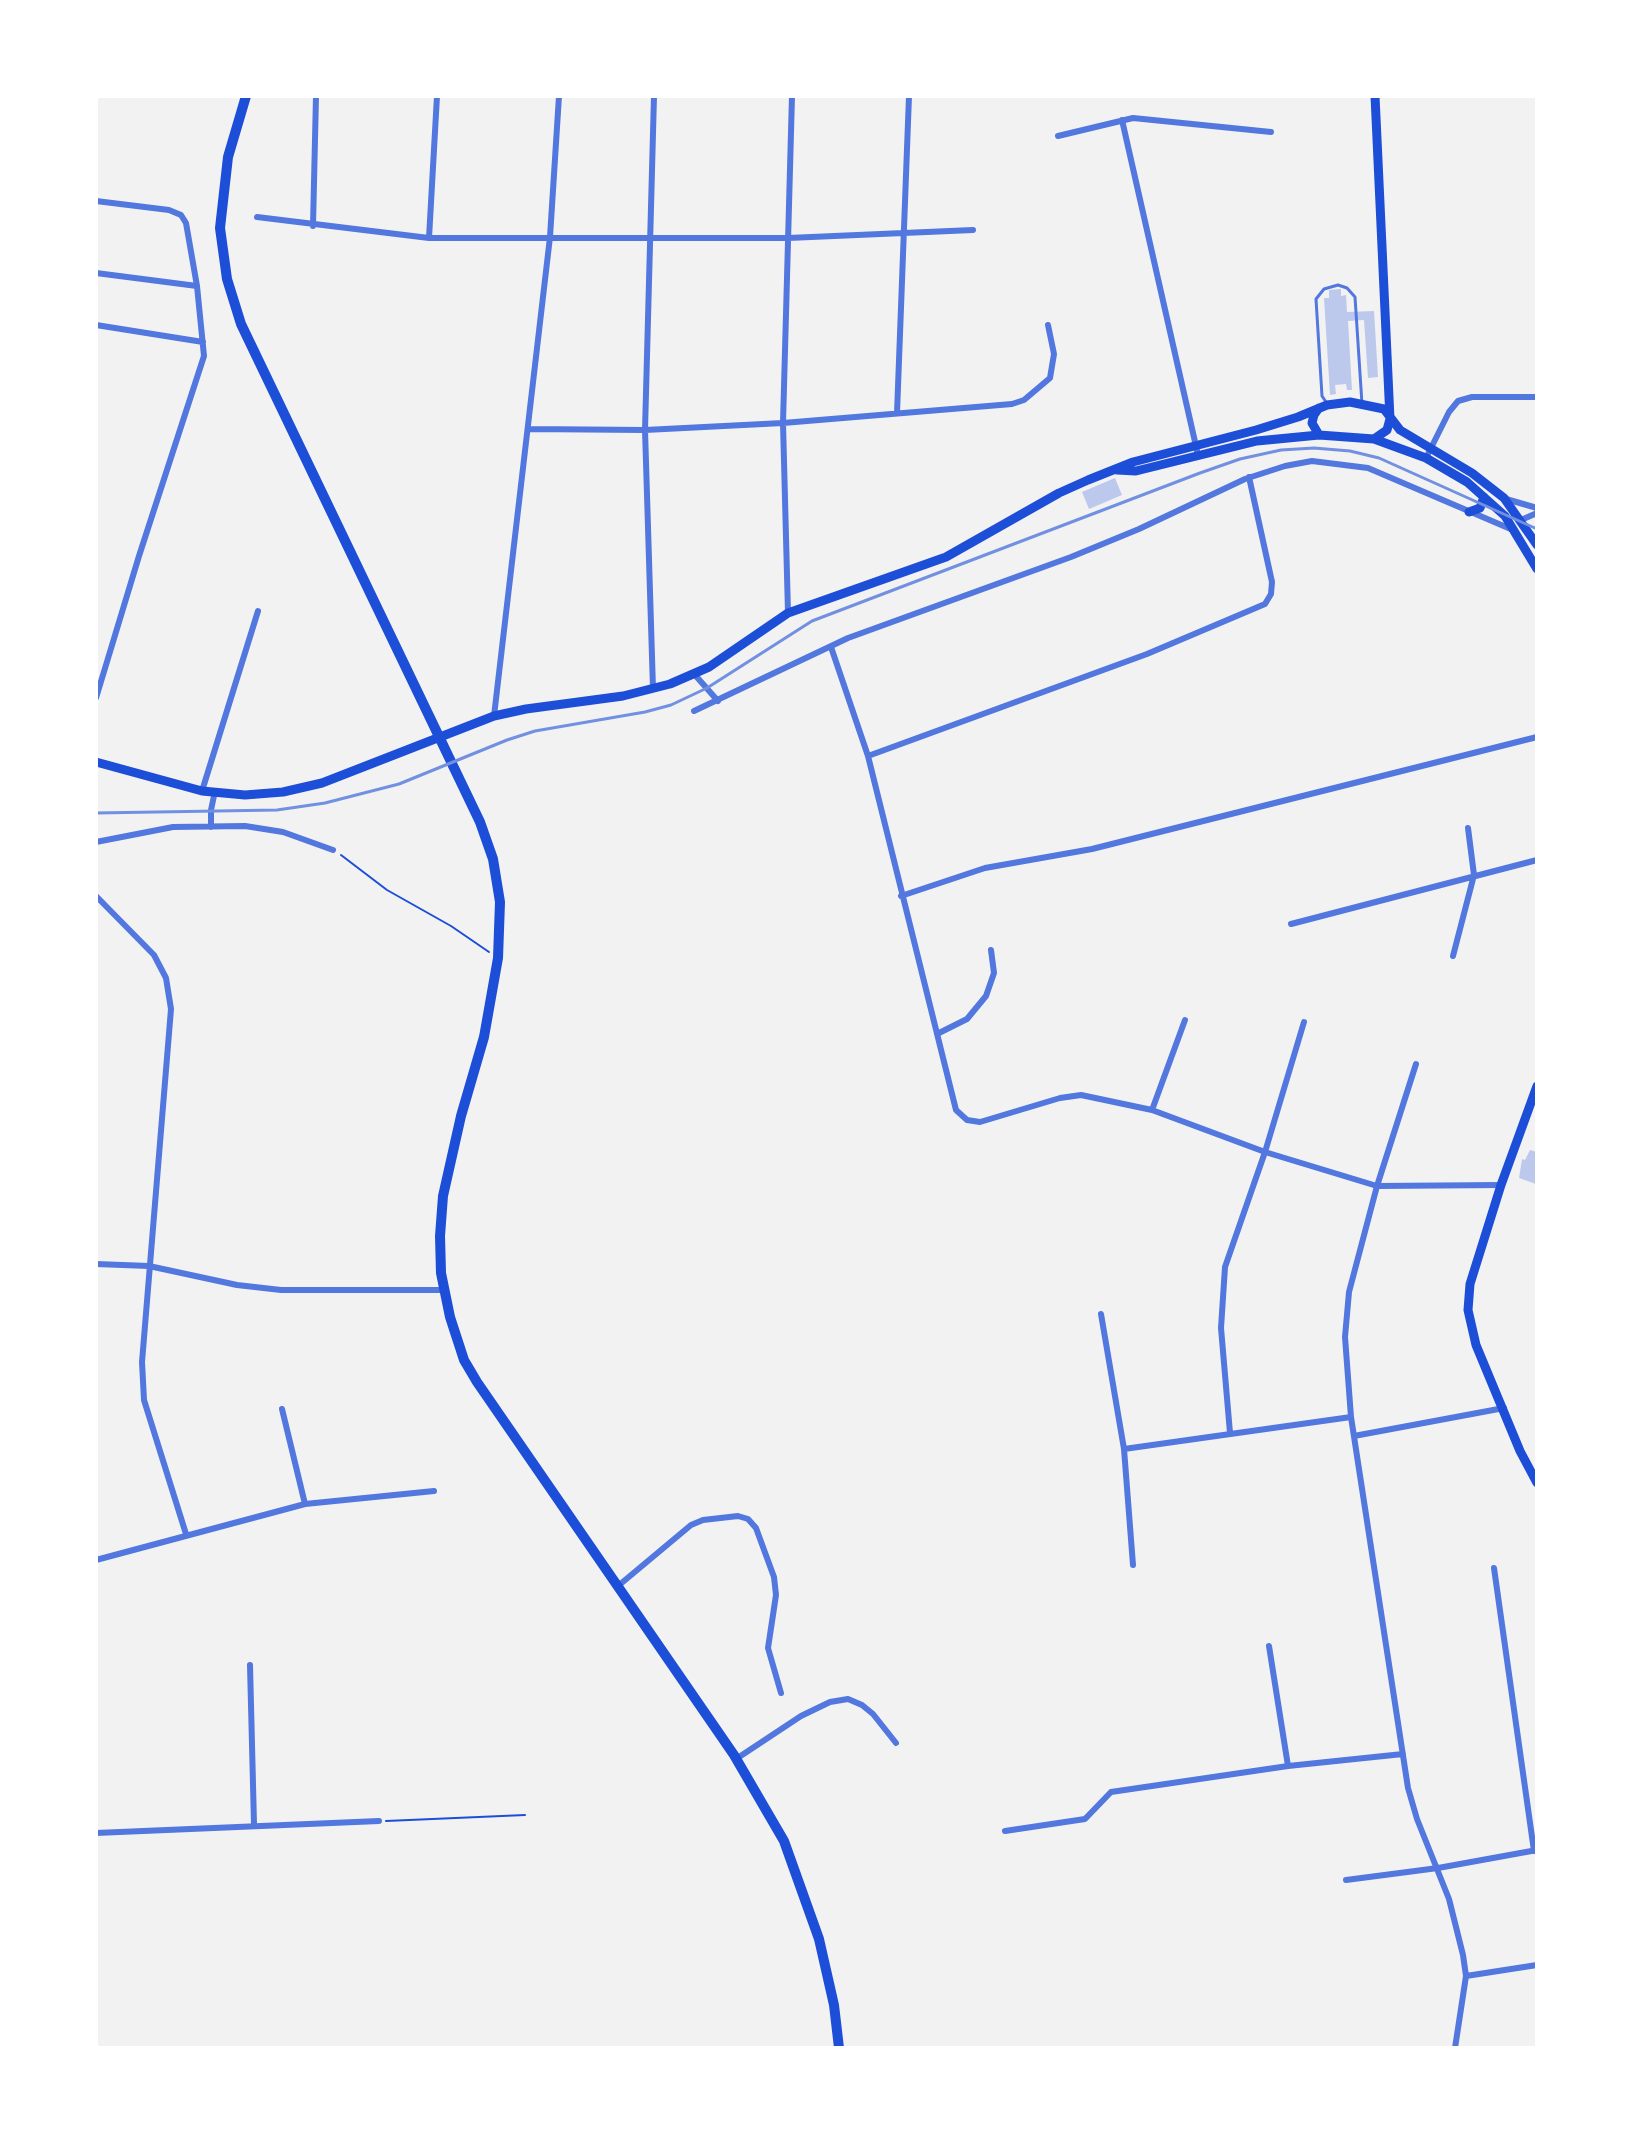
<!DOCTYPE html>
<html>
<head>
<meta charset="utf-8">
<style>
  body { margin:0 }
  #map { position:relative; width:1633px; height:2144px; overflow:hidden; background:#f2f2f2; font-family:"Golos Text",sans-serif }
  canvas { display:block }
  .frame { position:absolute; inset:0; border:98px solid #fff; pointer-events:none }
</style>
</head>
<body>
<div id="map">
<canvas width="1633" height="2144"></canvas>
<div class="frame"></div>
</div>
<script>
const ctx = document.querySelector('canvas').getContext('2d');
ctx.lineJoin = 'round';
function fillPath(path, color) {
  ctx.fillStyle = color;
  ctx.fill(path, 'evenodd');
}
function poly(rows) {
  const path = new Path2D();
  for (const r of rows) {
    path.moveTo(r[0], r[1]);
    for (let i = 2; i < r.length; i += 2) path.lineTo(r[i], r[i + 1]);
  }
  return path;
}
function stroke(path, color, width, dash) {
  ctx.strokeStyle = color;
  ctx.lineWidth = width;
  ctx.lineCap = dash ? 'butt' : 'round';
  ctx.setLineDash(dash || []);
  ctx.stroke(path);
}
fillPath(poly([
  [1341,289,1341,296,1346,295,1347,312,1374,311,1378,377,1368,378,1364,320,1348,321,1352,390,1347,390,1346,384,1335,385,1336,394,1330,395,1324,298,1329,298,1329,290],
  [1115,478,1122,495,1089,509,1082,492],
  [1530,1150,1537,1152,1536,1184,1519,1178,1522,1159,1525,1160]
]), '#bdc9ec');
stroke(poly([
  [341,855,387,890,451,926,489,952],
  [386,1821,525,1815]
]), '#1d4ed8', 2);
stroke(poly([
  [1326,402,1322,396,1316,299,1324,289,1338,285,1347,288,1355,297,1362,404]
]), '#5277de', 3);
stroke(poly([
  [1122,120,1198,455],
  [1058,136,1133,118,1271,132],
  [96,201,169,210,181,215,186,223,197,286,204,356,139,556,96,698],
  [257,217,429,238,788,238,973,230],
  [313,226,316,96],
  [429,238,437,96],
  [96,273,197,286],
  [96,325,203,342],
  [897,413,909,96],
  [528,429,645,430,783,423,1012,404,1024,400,1050,378,1054,354,1048,325],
  [1426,458,1449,412,1458,401,1472,397,1537,397],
  [1506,499,1537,508],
  [1521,520,1537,513],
  [788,613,783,423,792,96],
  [831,647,868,756,956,1110,967,1120,980,1122,1060,1098,1081,1095,1152,1110,1265,1152,1377,1186,1501,1185],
  [695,675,718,701],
  [653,689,645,430,654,96],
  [694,711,848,638,1071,557,1139,529,1245,479,1285,466,1312,461,1368,468,1513,530],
  [494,716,550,237,559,96],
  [868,756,1147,654,1265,604,1271,594,1272,582,1249,477],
  [202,791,258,611],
  [211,827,211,810,215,791],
  [96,842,173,827,245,826,283,832,333,850],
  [96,896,154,955,166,978,171,1009,142,1362,144,1400,186,1534],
  [901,896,985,868,1092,849,1537,737],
  [1291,924,1537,860],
  [1453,956,1474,875,1468,828],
  [937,1034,967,1019,986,996,994,973,991,950],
  [1416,1064,1377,1186,1349,1292,1345,1337,1351,1417,1408,1788,1417,1819,1449,1899,1463,1955,1466,1976,1455,2048],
  [1152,1110,1185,1020],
  [96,1264,149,1266,237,1285,281,1290,443,1290],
  [1101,1314,1124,1449,1133,1565],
  [282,1409,305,1504],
  [1230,1433,1221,1328,1225,1267,1265,1152,1304,1022],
  [1354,1436,1504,1408],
  [1124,1449,1351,1417],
  [96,1560,305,1504,434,1491],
  [1494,1568,1534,1851],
  [618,1586,691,1525,703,1520,738,1516,748,1519,756,1528,774,1577,776,1595,768,1648,781,1693],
  [1269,1646,1288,1766],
  [250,1665,254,1824],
  [736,1759,801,1716,830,1702,848,1699,862,1705,873,1714,896,1743],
  [1005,1831,1085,1819,1111,1792,1288,1766,1403,1754],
  [96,1833,379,1821],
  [1346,1880,1438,1868,1537,1850],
  [1466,1976,1537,1965]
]), '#5277de', 6);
stroke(poly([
  [1319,408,1314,415,1312,423,1319,435],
  [1374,439,1387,430,1390,419,1375,96],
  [1117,470,1136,471,1257,441,1319,435,1374,439,1426,458,1467,482,1505,516,1537,569],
  [1469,512,1480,508,1484,497],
  [96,762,202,791,245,795,283,792,322,783,494,716,526,709,623,696,670,684,709,667,788,613,946,557,1059,493,1088,480,1133,462,1256,430,1298,417,1327,405,1350,402,1384,409,1400,430,1472,473,1504,498,1537,545],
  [1537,1086,1501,1185,1470,1284,1468,1310,1476,1345,1520,1451,1537,1483]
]), '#1d4ed8', 9);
stroke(poly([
  [246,96,228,157,220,228,227,279,241,324,480,822,493,859,500,902,498,958,484,1037,461,1116,443,1196,440,1236,441,1273,450,1317,464,1360,477,1382,734,1755,784,1841,819,1939,834,2005,839,2048]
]), '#1d4ed8', 10);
stroke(poly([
  [96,813,277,810,325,803,399,784,507,740,535,731,645,712,671,705,707,688,812,621,1200,473,1240,459,1281,450,1314,448,1350,451,1379,458,1537,529]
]), '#7290e2', 3);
</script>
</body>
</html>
